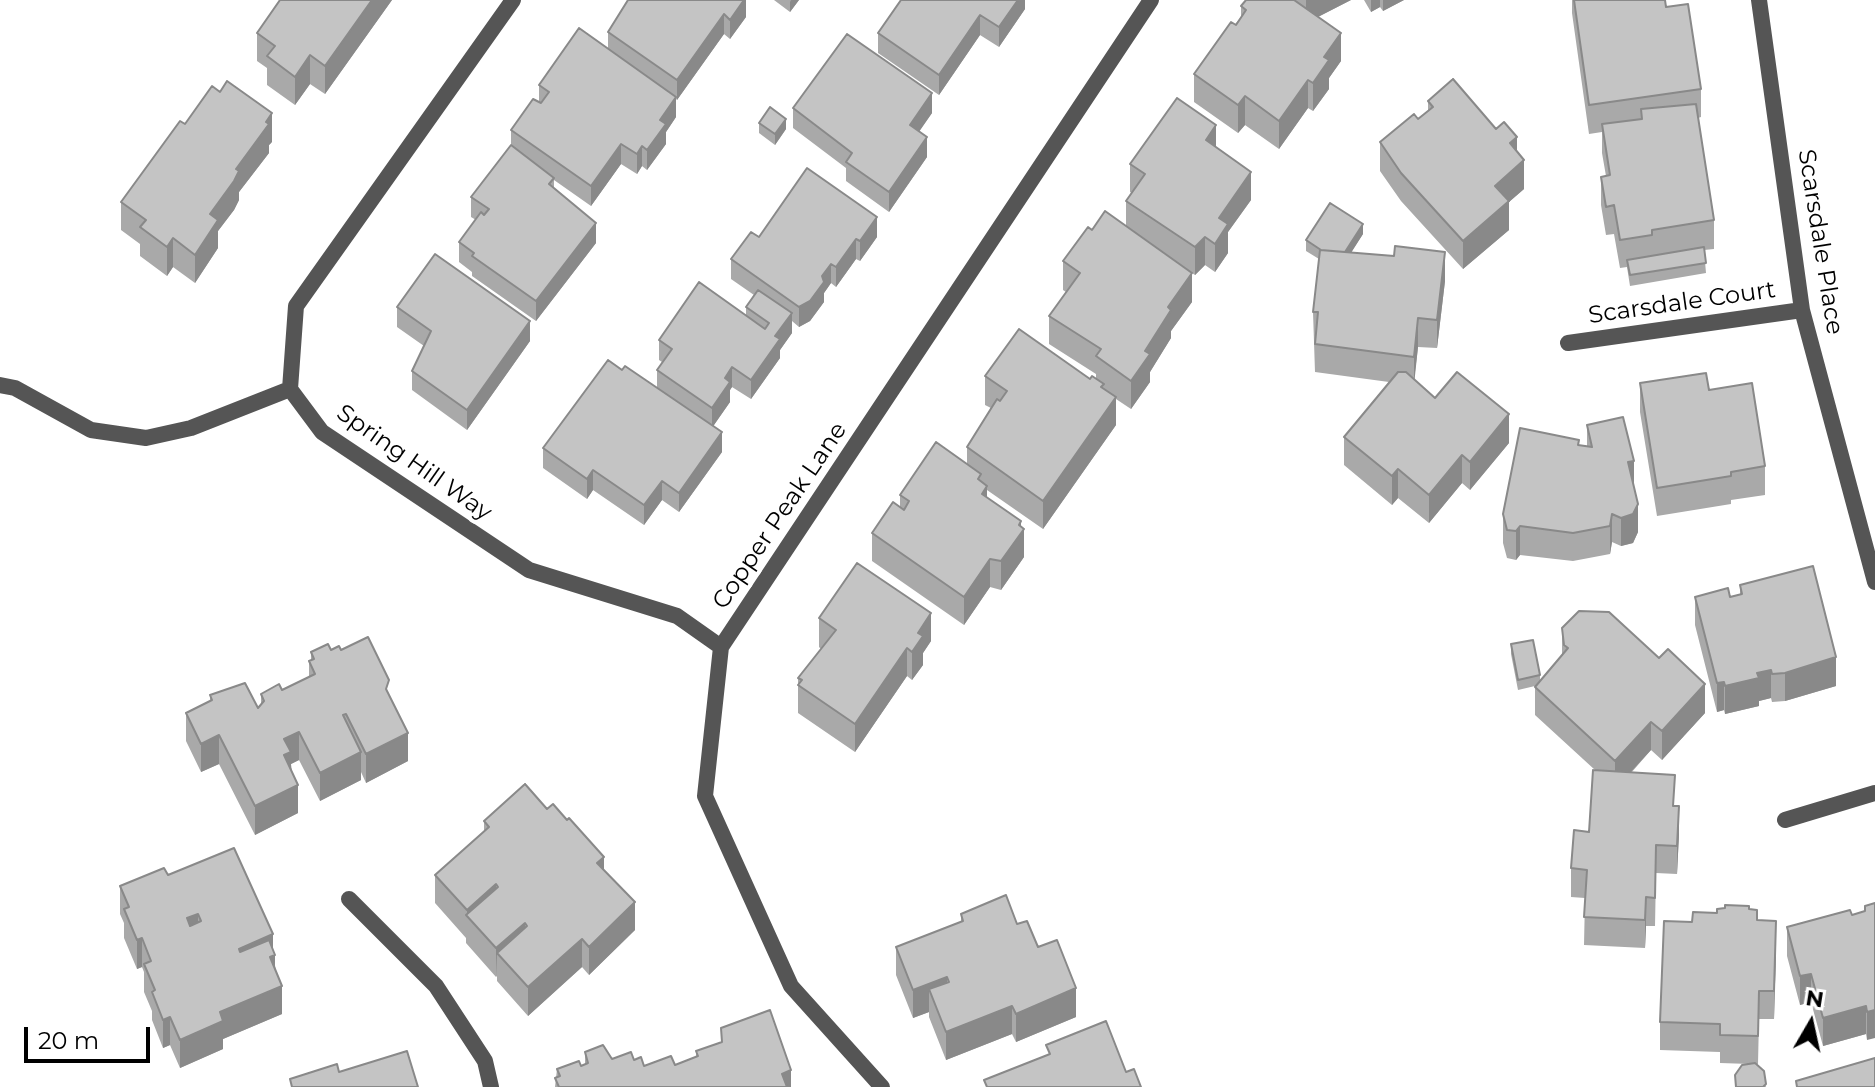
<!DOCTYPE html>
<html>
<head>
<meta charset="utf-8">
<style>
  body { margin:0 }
  #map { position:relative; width:1875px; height:1087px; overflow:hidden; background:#fff; font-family:Montserrat,sans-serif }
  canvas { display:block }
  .north { position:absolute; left:1771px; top:983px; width:80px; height:80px; -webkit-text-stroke:6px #fff; paint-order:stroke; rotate:9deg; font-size:22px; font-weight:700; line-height:32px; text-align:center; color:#000 }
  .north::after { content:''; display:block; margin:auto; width:28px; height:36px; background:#000; clip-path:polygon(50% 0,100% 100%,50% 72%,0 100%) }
  .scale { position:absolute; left:24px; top:1027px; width:126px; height:36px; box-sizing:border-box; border:4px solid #000; border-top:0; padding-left:10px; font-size:24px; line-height:28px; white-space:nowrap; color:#000; -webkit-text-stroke:6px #fff; paint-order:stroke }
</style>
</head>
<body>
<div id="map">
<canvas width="1875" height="1087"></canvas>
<div class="north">N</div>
<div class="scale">20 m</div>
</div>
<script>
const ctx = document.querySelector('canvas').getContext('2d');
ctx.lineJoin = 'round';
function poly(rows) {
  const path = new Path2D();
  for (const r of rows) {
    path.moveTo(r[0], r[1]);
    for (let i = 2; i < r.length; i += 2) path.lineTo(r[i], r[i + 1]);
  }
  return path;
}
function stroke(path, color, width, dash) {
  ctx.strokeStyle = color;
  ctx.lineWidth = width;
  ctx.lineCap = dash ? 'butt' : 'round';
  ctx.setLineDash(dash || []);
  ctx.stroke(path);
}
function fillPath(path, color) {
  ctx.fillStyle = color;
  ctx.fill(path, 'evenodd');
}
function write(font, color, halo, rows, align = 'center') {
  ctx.font = font + ' Montserrat,sans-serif';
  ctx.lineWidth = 8;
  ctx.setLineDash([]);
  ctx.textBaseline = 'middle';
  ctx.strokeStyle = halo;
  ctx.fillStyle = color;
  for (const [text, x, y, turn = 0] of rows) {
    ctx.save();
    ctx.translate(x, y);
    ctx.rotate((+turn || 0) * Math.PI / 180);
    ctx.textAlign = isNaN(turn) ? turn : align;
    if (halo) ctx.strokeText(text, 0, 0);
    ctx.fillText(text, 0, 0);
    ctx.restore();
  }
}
stroke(poly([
  [513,0,296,306,290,389,322,432,529,570,677,616,721,647],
  [1759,0,1802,310,1875,582],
  [1568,343,1802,310],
  [0,385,15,388,91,430,146,438,191,428,290,389],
  [1785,820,1875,793],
  [349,899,436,986,485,1061,491,1087],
  [882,1087,791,986,705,796,721,647,1151,0]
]), '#555', 16);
fillPath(poly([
  [280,0,392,0,325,94,310,84,295,105,267,85,267,68,257,61,257,33],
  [746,0,746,17,730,39,724,34,677,100,676,99,676,117,666,132,666,144,647,170,642,166,637,174,621,164,591,206,554,180,554,188,596,243,536,321,472,276,472,272,459,262,459,242,476,220,471,217,471,197,511,145,511,130,539,102,539,85,608,49,608,32],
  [774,0,799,0,790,12],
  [1025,0,1025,9,999,47,980,35,939,95,878,53,878,33],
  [1246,0,1351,0,1318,17,1341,61,1329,78,1329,89,1313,111,1308,108,1279,149,1245,125,1238,133,1194,102,1194,74,1241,17,1241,6],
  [1364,0,1404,0,1383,11,1380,7,1371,12],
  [1572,0,1665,0,1666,7,1701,89,1701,117,1698,118,1714,220,1714,249,1704,250,1706,273,1630,286,1627,267,1620,268,1614,234,1606,235,1601,205,1601,177,1606,176,1602,153,1602,132,1589,134,1572,13],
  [1428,101,1517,152,1524,189,1509,202,1509,230,1463,269,1401,201,1380,171,1380,142,1418,119,1428,111],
  [793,108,932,113,919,131,927,157,889,212,846,181,846,168,793,128],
  [759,123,786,129,775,145,759,133],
  [272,142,269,145,269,153,239,192,239,200,234,210,218,231,218,248,195,283,173,267,167,276,140,256,140,244,121,230,121,202],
  [1216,147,1251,200,1228,232,1228,253,1215,272,1205,265,1195,275,1192,273,1192,302,1171,331,1171,338,1150,372,1150,382,1131,409,1116,399,1116,425,1043,529,987,490,987,498,1021,527,1024,557,1001,590,990,587,964,625,872,561,872,533,900,507,900,495,967,465,967,447,991,408,985,405,985,376,1090,379,1096,378,1096,374,1049,344,1049,316,1066,292,1063,290,1063,261,1092,230,1126,226,1126,201,1132,193,1130,192,1130,164],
  [1363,234,1351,252,1445,281,1437,348,1418,347,1414,380,1435,398,1509,443,1470,490,1462,483,1429,523,1398,498,1392,505,1344,465,1344,437,1389,382,1315,372,1313,312,1319,259,1306,251,1306,240],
  [759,237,877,237,860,261,856,259,836,287,831,283,824,293,824,302,810,321,799,327,792,321,792,333,780,350,780,358,751,399,732,387,730,390,730,402,713,426,722,452,679,512,662,500,644,525,593,490,587,499,543,468,543,448,622,370,657,388,657,370,662,362,659,360,659,340,746,315,746,307,754,295,731,279,731,259],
  [397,307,530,341,467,430,412,390,412,371,424,346,397,327],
  [1640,383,1709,390,1765,466,1765,495,1731,500,1731,504,1657,516,1640,412],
  [1587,425,1634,487,1638,532,1633,543,1621,546,1612,542,1610,554,1573,561,1520,555,1516,560,1507,558,1503,543,1503,514,1579,445,1587,446],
  [1740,585,1836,686,1785,701,1772,702,1771,698,1759,701,1759,706,1725,714,1724,710,1717,712,1695,625,1695,597,1730,597,1740,594],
  [819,618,931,641,923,653,923,665,912,680,907,676,855,752,798,713,798,678,821,649,819,647],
  [1562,628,1705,713,1662,760,1651,750,1631,773,1675,806,1679,834,1677,874,1656,873,1655,926,1646,926,1645,948,1584,945,1585,898,1571,897,1571,868,1589,832,1595,770,1535,715,1535,686,1518,690,1511,654,1511,644,1540,675,1540,681,1562,655],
  [341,650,389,696,408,761,366,783,361,772,361,780,320,801,299,760,291,764,298,813,255,835,219,764,201,772,186,741,186,713,210,701,210,695,258,708,261,705,261,694,282,690,309,677,309,661,311,660,311,652],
  [484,821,604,871,635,930,589,975,582,967,528,1016,497,981,497,976,496,977,466,943,466,938,435,903,435,875,484,832],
  [168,875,273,951,282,1014,223,1039,223,1049,180,1068,170,1045,163,1048,152,1020,152,1011,144,992,144,972,142,967,137,969,124,938,124,923,120,914,120,886],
  [1875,903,1867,1040,1866,1034,1823,1046,1811,1002,1800,1005,1787,956,1787,927,1852,915,1865,911,1865,906],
  [1725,908,1749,909,1776,949,1774,1019,1759,1019,1758,1064,1756,1064,1766,1087,1735,1087,1735,1075,1750,1064,1720,1063,1720,1052,1660,1050,1660,1022,1692,922],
  [961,914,1017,924,1038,947,1076,1017,1016,1042,1012,1034,946,1060,929,1017,929,1012,913,1018,896,975,896,947,961,922],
  [721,1028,791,1087,555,1087,557,1069,585,1065,585,1052,612,1059,634,1060,644,1066,675,1065,696,1057,696,1051,721,1042]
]), '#a9a9a9');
fillPath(poly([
  [372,0,392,0,325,94,325,66],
  [738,0,746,0,746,17,730,39,730,20],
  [791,0,799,0,790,12,790,2],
  [1018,0,1025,0,1025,9,999,47,999,27],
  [1306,0,1351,0,1306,23],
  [1371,0,1380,0,1380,7,1371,12],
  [1383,0,1404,0,1383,11],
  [724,14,724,34,677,100,677,80],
  [980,15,980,35,939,95,939,75],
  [1341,33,1341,61,1329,78,1329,89,1313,111,1313,83,1324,57],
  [310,55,310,84,295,105,295,77],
  [1308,80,1308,108,1279,149,1279,121],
  [932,93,932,113,910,145,910,125],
  [1245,96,1245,125,1238,133,1238,105],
  [676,97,676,117,666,132,666,144,647,170,647,150,660,120],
  [272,113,272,142,269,145,269,153,239,192,239,200,234,210,218,231,218,248,195,283,195,255,210,214,236,169],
  [786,119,786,129,775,145,775,134],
  [1216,125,1216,153,1206,140],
  [927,137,927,157,889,212,889,192],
  [1517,137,1517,165,1510,143],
  [621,144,621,164,591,206,591,186],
  [642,146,642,166,637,174,637,154],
  [1524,160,1524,189,1509,202,1509,230,1463,269,1463,241,1495,186],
  [1251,172,1251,200,1228,232,1228,253,1215,272,1215,244,1219,218],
  [877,217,877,237,860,261,860,241],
  [596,223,596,243,536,321,536,301],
  [1363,224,1363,234,1339,272,1339,261],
  [1205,237,1205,265,1195,275,1195,247],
  [173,238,173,267,167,276,167,247],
  [856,239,856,259,836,287,836,267],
  [1445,252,1445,281,1437,348,1437,320],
  [831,264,831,283,824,293,824,302,810,321,799,327,799,307],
  [1192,273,1192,302,1171,331,1171,338,1150,372,1150,382,1131,409,1131,381,1168,307],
  [792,313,792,333,780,350,780,358,751,399,751,380,775,336],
  [1418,318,1418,347,1414,385,1414,357],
  [530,321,530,341,467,430,467,410],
  [732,367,732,387,730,390,730,402,712,428,712,408,725,378],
  [1116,397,1116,425,1043,529,1043,501],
  [1509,414,1509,443,1470,490,1470,462],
  [722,432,722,452,679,512,679,493],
  [1462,455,1462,483,1429,523,1429,495],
  [1634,461,1634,490,1628,462],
  [1398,469,1398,498,1392,505,1392,476],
  [593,470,593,490,587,499,587,479],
  [662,481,662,500,644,525,644,505],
  [987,486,987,514,982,494],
  [1638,504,1638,532,1633,543,1621,546,1621,518],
  [1612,514,1612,542,1610,554,1610,526],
  [1021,521,1021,533,1024,529,1024,557,1001,590,1001,561],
  [1520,526,1520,555,1516,560,1516,531],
  [990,559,990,587,964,625,964,597],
  [931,613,931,641,923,653,923,665,912,680,912,652,918,633],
  [907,648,907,676,855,752,855,724],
  [1836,657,1836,686,1785,701,1785,673],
  [1771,670,1771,698,1759,701,1759,706,1725,714,1725,686,1757,673],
  [1724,682,1724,710,1717,712,1717,683],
  [1705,684,1705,713,1662,760,1662,731],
  [1651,722,1651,750,1615,789,1615,761],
  [299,732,299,760,291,764,291,780,284,784,284,739],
  [408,733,408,761,366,783,366,754],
  [219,735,219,764,201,772,201,744],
  [361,752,361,780,320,801,320,773],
  [298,785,298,813,255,835,255,806],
  [1679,806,1679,834,1677,874,1677,846],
  [604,857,604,885,597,863],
  [496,884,496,913,467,915,467,910],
  [1646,897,1646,926,1645,948,1645,920],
  [635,902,635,930,589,975,589,947],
  [198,914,198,942,187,918],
  [1776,921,1776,949,1774,1019,1774,991],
  [525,923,525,951,497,953,496,977,496,948],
  [273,934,273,956,275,955,275,983,239,977,239,949],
  [142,938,142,967,137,969,137,940],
  [582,939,582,967,528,1016,528,987],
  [1811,974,1811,1002,1800,1005,1800,976],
  [947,977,947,1005,929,989,929,1012,913,1018,913,990],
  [282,986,282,1014,223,1039,223,1049,180,1068,180,1040,220,1012],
  [1076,988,1076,1017,1016,1042,1016,1014],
  [1012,1006,1012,1034,946,1060,946,1032],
  [1866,1006,1866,1034,1823,1046,1823,1018],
  [1875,1010,1875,1038,1867,1040,1867,1012],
  [170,1017,170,1045,163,1048,163,1020],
  [791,1070,791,1087,782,1087,782,1074]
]), '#898989');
const building = poly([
  [280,0,372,0,325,66,310,55,295,77,267,56,275,46,257,33,280,0],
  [628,0,744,0,730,20,724,14,677,80,608,32,628,0],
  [901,0,1018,0,999,27,980,15,939,75,878,33,901,0],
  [1246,0,1294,0,1341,33,1324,57,1329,60,1313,83,1308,80,1279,121,1245,96,1238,105,1194,74,1231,22,1236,25,1246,10,1241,6,1246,0],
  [1574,0,1665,0,1666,7,1688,4,1701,89,1589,105,1574,0],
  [579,28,676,97,660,120,666,124,647,150,642,146,637,154,621,144,591,186,511,130,533,99,541,103,549,92,539,85,579,28],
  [847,34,932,93,910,125,927,137,889,192,846,162,852,153,793,108,847,34],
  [1453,79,1496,129,1504,122,1517,137,1510,143,1524,160,1495,186,1509,201,1463,241,1401,173,1380,142,1414,114,1418,119,1433,107,1428,101,1453,79],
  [227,81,272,113,266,122,269,124,236,169,239,171,234,181,210,214,218,220,195,255,173,238,167,247,140,227,146,220,121,202,180,121,185,124,212,86,220,92,227,81],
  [1177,98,1216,125,1206,140,1251,172,1219,218,1228,224,1215,244,1205,237,1195,247,1126,201,1145,174,1130,164,1177,98],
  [1696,104,1714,220,1652,230,1652,235,1620,240,1614,205,1606,207,1601,177,1610,175,1602,124,1642,119,1641,109,1696,104],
  [770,107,786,119,775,134,759,123,770,107],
  [511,145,554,178,549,184,596,223,536,301,472,256,474,253,459,242,481,212,484,215,489,209,471,197,511,145],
  [807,168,877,217,860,241,856,239,836,267,831,264,822,276,824,282,810,301,799,307,731,259,751,232,759,237,807,168],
  [1330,203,1363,224,1345,252,1321,250,1306,240,1330,203],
  [1105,211,1192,273,1168,307,1171,310,1145,351,1150,354,1131,381,1096,356,1101,349,1049,316,1080,273,1063,261,1088,227,1092,230,1105,211],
  [1395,246,1445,252,1437,320,1418,318,1414,357,1315,344,1318,312,1313,312,1320,250,1394,256,1395,246],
  [1704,247,1706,263,1630,275,1627,260,1704,247],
  [435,254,530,321,467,410,412,371,431,331,397,307,435,254],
  [699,282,765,329,769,323,746,307,758,290,792,313,775,336,780,339,751,380,732,367,725,378,730,382,712,408,657,370,672,349,659,340,699,282],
  [1019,329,1090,379,1092,376,1104,384,1101,387,1116,397,1043,501,967,447,997,399,1000,401,1007,391,985,376,1019,329],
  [608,360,622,370,625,366,722,432,679,493,662,481,644,505,593,470,587,479,543,448,608,360],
  [1398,372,1406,372,1435,398,1457,372,1509,414,1470,462,1462,455,1429,495,1398,469,1392,476,1344,437,1398,372],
  [1706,373,1709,390,1752,383,1765,466,1731,472,1731,476,1657,488,1640,383,1706,373],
  [1623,417,1634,461,1628,462,1638,504,1633,514,1621,518,1612,514,1610,526,1573,533,1520,526,1516,531,1507,530,1503,514,1520,428,1579,440,1578,445,1592,447,1587,425,1623,417],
  [936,442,981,474,978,479,987,486,982,494,1021,521,1019,525,1024,529,1001,561,990,559,964,597,872,533,893,502,904,510,909,501,900,495,936,442],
  [857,563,931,613,918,633,923,636,912,652,907,648,855,724,798,685,802,680,798,678,836,630,819,618,857,563],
  [1813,566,1836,657,1785,673,1772,674,1771,670,1757,673,1759,678,1725,686,1724,682,1717,683,1695,597,1728,588,1730,597,1742,594,1740,585,1813,566],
  [1579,611,1609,612,1659,658,1668,649,1705,684,1662,731,1651,722,1615,761,1535,687,1568,648,1564,645,1562,628,1579,611],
  [368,637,389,680,386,689,408,733,366,754,346,714,343,715,361,752,320,773,299,732,284,739,291,752,284,755,298,785,255,806,219,735,201,744,186,713,212,700,210,695,245,683,258,708,264,701,261,694,279,684,282,690,315,674,309,661,314,659,311,652,328,644,331,650,339,646,341,650,368,637],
  [1533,640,1540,675,1518,680,1511,644,1533,640],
  [1593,770,1675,775,1673,806,1679,806,1677,846,1656,845,1655,898,1646,897,1645,920,1584,917,1587,870,1571,868,1574,830,1589,832,1593,770],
  [525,784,547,809,553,804,567,820,569,818,604,857,597,863,635,902,589,947,582,939,528,987,497,953,527,926,525,923,496,948,466,915,498,887,496,884,467,910,435,875,489,827,484,821,525,784],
  [234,848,273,934,239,949,240,952,269,940,275,955,270,957,282,986,220,1012,223,1021,180,1040,170,1017,163,1020,152,992,155,990,144,964,151,961,142,938,137,940,124,909,129,907,120,886,164,868,168,875,234,848],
  [198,914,201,921,190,926,187,918,198,914],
  [1006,895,1017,924,1027,921,1038,947,1057,940,1076,988,1016,1014,1012,1006,946,1032,929,989,949,982,947,977,913,990,896,947,963,921,961,914,1006,895],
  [1875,903,1875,1010,1867,1012,1866,1006,1823,1018,1811,974,1800,976,1787,927,1850,910,1852,915,1865,911,1865,906,1875,903],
  [1725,905,1749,906,1749,909,1757,910,1757,920,1776,921,1774,991,1759,991,1758,1036,1720,1035,1720,1024,1660,1022,1664,921,1692,922,1693,912,1717,913,1717,909,1725,908,1725,905],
  [770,1010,791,1070,782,1074,787,1087,559,1087,555,1078,560,1076,557,1069,579,1061,581,1066,588,1063,585,1052,603,1045,612,1059,631,1052,634,1060,641,1057,644,1066,671,1056,675,1065,698,1056,696,1051,722,1042,721,1028,770,1010],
  [1106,1021,1126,1072,1134,1069,1141,1087,987,1087,984,1080,1050,1054,1046,1045,1106,1021],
  [407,1051,418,1087,292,1087,290,1079,337,1064,339,1072,407,1051],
  [1875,1058,1875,1087,1797,1087,1796,1081,1875,1058],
  [1755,1063,1764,1071,1766,1084,1763,1087,1736,1087,1735,1075,1742,1065,1755,1063]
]);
fillPath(building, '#c4c4c4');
stroke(building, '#898989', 2);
write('24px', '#000', '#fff', [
  ["Scarsdale Place",1820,242,81],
  ["Scarsdale Court",1682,303,-8],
  ["Spring Hill Way",414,463,35],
  ["Copper Peak Lane",780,516,-56]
]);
</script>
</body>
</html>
